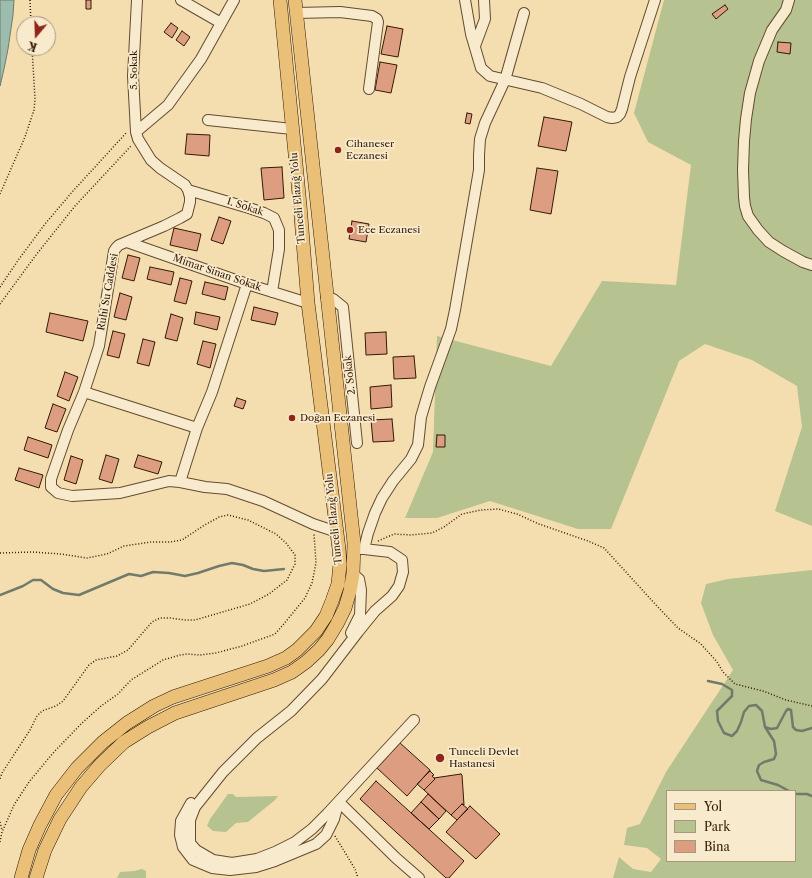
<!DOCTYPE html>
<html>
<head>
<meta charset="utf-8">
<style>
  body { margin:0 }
  #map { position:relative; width:812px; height:878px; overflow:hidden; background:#f4deb0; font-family:"Libre Caslon Text",serif }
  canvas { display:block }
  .legend { position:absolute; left:666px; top:790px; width:130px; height:72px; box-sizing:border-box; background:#f8eacc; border:1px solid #a9977d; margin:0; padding:5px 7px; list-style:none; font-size:12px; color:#331a06 }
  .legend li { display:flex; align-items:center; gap:8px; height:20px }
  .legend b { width:20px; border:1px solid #a9977d }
  .north { position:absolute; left:16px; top:16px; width:40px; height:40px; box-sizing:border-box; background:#f8eacc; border:1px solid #a9977d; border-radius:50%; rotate:199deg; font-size:11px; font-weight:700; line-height:16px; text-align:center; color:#331a06 }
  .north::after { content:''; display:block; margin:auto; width:14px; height:18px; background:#8f2418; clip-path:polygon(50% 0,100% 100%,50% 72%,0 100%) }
</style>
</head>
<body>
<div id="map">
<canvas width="812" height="878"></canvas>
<ul class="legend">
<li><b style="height:5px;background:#eabf78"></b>Yol</li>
<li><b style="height:11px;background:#b6c28f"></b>Park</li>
<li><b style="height:11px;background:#dd9d80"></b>Bina</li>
</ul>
<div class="north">K</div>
</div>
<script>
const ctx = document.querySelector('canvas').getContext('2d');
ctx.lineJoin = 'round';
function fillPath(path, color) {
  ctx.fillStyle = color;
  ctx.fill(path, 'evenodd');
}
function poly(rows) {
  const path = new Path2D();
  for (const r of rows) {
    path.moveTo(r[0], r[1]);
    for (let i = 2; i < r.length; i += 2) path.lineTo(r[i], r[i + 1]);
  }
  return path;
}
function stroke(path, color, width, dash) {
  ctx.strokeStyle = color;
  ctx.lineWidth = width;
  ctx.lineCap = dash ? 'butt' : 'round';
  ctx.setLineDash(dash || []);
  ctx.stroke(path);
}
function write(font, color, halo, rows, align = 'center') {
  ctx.font = font + ' "Libre Caslon Text",serif';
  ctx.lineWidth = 3.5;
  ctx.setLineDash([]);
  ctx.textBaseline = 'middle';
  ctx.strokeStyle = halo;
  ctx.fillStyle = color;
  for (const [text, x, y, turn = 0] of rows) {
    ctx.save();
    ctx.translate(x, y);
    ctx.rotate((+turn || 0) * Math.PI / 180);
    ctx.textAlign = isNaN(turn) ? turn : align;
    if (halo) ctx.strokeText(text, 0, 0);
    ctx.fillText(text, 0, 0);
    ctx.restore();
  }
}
fillPath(poly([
  [664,0,812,0,812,526,775,511,802,427,797,386,752,360,705,344,679,361,611,529,578,529,490,501,437,518,405,518,433,452,437,336,551,366,602,281,676,285,691,165,648,142,634,113],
  [812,570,812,878,613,878,619,857,633,869,651,872,661,859,647,848,624,845,627,828,640,824,666,772,733,670,713,635,701,603,706,584,728,579],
  [667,791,795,791,795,861,667,861],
  [228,794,233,794,236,797,278,796,275,800,248,822,236,823,226,832,213,831,207,826,210,819],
  [142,869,146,871,146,878,117,878,120,872,134,871]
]), '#b6c28f');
const water = poly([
  [0,0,14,0,13,15,8,49,4,69,0,86,0,0]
]);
fillPath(water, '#9cbcae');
stroke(water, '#727b6b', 1);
stroke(poly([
  [0,595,23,586,33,580,41,580,53,589,63,593,79,595,129,574,141,576,153,572,169,573,185,576,198,573,219,566,232,563,243,565,253,569,264,571,284,569],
  [708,681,722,684,732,690,732,696,717,711,718,721,724,733,732,736,737,731,741,722,744,712,749,706,756,705,762,711,765,727,771,729,777,728,786,711,788,709,791,710,793,727,796,730,802,731,812,728],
  [765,727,774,741,776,754,774,759,764,762,759,765,757,771,761,780,778,785,789,791],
  [795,794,807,794,812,796]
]), '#727b6b', 2.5);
const building = poly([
  [86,0,91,0,91,9,86,9,86,0],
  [725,5,728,9,716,19,712,14,725,5],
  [171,23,178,28,172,38,164,32,171,23],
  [387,26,403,29,398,57,381,54,387,26],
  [182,31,190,37,184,46,176,40,182,31],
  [778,42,791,43,790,54,777,52,778,42],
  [380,62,397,65,391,93,375,90,380,62],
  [467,113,472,114,470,124,465,123,467,113],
  [544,117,572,122,566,151,538,146,544,117],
  [187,134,210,135,209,156,185,154,187,134],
  [282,167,284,198,264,200,261,168,282,167],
  [537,168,558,171,551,214,530,210,537,168],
  [219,217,231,221,223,244,211,240,219,217],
  [352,221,369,224,366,242,349,239,352,221],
  [174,228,201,234,197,251,170,245,174,228],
  [128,255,140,258,134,281,122,278,128,255],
  [150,267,174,272,171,285,147,279,150,267],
  [180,278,192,281,186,304,174,301,180,278],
  [205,282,228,287,225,300,202,294,205,282],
  [120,293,132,297,126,320,114,317,120,293],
  [254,307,278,313,275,325,251,320,254,307],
  [196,312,220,317,217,330,194,324,196,312],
  [50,313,88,321,83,341,46,332,50,313],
  [171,314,183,318,177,341,165,338,171,314],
  [113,331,125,334,119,358,107,355,113,331],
  [386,332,387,354,366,355,365,333,386,332],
  [143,339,155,342,149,366,137,363,143,339],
  [203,341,216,344,210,368,197,364,203,341],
  [414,356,416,378,394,379,393,357,414,356],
  [65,372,78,377,69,401,57,396,65,372],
  [391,385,392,407,371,409,370,387,391,385],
  [237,398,246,401,243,409,234,406,237,398],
  [53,404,66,409,57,432,45,428,53,404],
  [392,419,394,441,373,442,371,420,392,419],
  [437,435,445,435,445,447,436,447,437,435],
  [28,437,52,445,48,458,24,450,28,437],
  [106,455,119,459,112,483,99,479,106,455],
  [138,455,162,462,158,474,134,467,138,455],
  [71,456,83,460,76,484,64,480,71,456],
  [19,468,43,475,39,488,15,480,19,468],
  [400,743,430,770,407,796,377,768,400,743],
  [430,771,434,775,432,776,435,779,424,790,417,784,430,771],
  [461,774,462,775,464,805,462,804,451,815,424,790,435,779,434,778,461,774],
  [376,781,464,861,449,878,446,878,360,799,376,781],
  [428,794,446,811,439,819,421,802,428,794],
  [421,802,439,819,429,829,411,813,421,802],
  [462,804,468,809,457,820,451,815,462,804],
  [470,806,500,834,476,859,446,832,470,806]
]);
fillPath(building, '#dd9d80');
stroke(building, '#331a06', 1);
const minor = poly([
  [137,0,133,76,136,132,138,139,151,160,160,168,185,185,188,190,190,197,190,202,187,214,180,218,164,226,119,245,116,248,114,251,99,346,84,392,68,430,51,479,51,487,58,493,72,496,120,493,169,481,180,482,205,487,227,489,263,501,313,524,337,532],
  [181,0,221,23],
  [465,0,471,34,481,68,490,76,542,88,581,104,607,117,612,118,617,117,620,114,622,109,630,77,655,0],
  [789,0,786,10,772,30,759,61,750,93,746,119,744,141,743,170,744,197,745,206,748,216,758,230,769,242,783,251,803,262,812,265],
  [296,13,340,12,372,16,377,19,378,22,369,89],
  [475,46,485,19,484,0],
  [208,120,292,129],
  [136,132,168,105,201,59,234,0],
  [188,190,249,208,264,213,274,218,279,230,279,249,272,292],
  [127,242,247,284,308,303],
  [326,296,333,299,343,307,357,443],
  [84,392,197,428],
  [180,482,197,428,212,392,247,284],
  [354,549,364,549,390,552,402,560,403,572,399,586,392,596,375,611,358,632,322,679,291,711,257,738,223,772,195,807,190,820,190,843,196,850,213,860,232,863,257,859,275,852,295,842,312,829,327,814,414,720],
  [364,549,368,533,375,513,382,498,393,481,411,459,418,445,421,417,430,387,451,329,455,310,479,170,479,155,480,139,485,123,505,80,524,13],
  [351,633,360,615,361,590,359,579,353,574],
  [339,802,396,858,419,878],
  [191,803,181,821,180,835,183,847,193,860,212,868,230,870,256,867,275,861,316,844,326,835,334,819,338,804]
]);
const major = poly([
  [21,878,29,850,40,825,56,795,77,768,103,742,127,723,154,706,173,697,268,666,286,658,297,650,316,631,326,616,332,601,338,584,340,564,339,549,308,303,300,205,280,0],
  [36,878,45,850,60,819,81,787,100,765,124,742,148,727,175,713,274,680,292,672,306,662,319,650,328,639,337,624,345,608,350,591,353,574,354,543,295,0]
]);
stroke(minor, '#634b30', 12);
stroke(major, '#331a06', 14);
stroke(poly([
  [30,0,31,24],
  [0,194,25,137,34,110,35,99,32,48],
  [0,287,19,259,45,224,73,191,127,132],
  [0,304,36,255,75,206,131,146],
  [378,541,394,534,411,535,432,533,444,527,462,514,481,510,498,509,517,514,539,524,588,541,604,548,656,605,678,628,701,644,717,662,723,672,735,684,763,691,786,700,812,706],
  [0,553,32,552,61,554,87,558,107,554,124,546,151,542,170,542,182,540,203,526,219,517,228,515,248,520,276,534,286,543,295,555,295,564,287,580,269,594,250,604,195,620,185,620,170,618,160,618,152,622,128,650,117,656,96,660,89,665,63,701,56,706,42,711,37,716,30,730,2,773,0,779],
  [0,822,2,830],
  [335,836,355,869,358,878],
  [0,842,2,832,14,805,29,782,53,753,82,723,101,706,118,694,131,680,163,660,180,655,187,654,200,655,216,653,242,646,275,634,283,625,305,598,312,583,316,563,314,534]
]), '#331a06', 1.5, [1, 2]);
stroke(minor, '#f8eacc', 10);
stroke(major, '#eabf78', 13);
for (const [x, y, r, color] of [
  [338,150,4,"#8f2418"],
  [350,230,4,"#8f2418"],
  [292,418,4,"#8f2418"],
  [440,758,5,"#8f2418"]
]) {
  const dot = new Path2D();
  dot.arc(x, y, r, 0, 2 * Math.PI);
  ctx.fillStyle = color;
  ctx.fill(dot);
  stroke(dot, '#f8eacc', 1.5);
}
write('10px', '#331a06', '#f8eacc', [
  ["5. Sokak",134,70,-90],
  ["Tunceli Elazığ Yolu",298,198,-95],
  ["1. Sokak",245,207,18],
  ["Mimar Sinan Sokak",217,273,19],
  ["Ruhi Su Caddesi",108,292,-80],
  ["2. Sokak",350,375,-96],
  ["Tunceli Elazığ Yolu",334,519,-96]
]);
write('10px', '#331a06', '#f8eacc', [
  ["Cihaneser",346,144],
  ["Eczanesi",346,156],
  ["Ece Eczanesi",358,230],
  ["Doğan Eczanesi",300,418],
  ["Tunceli Devlet",449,752],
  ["Hastanesi",449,764]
], 'left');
</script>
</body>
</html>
